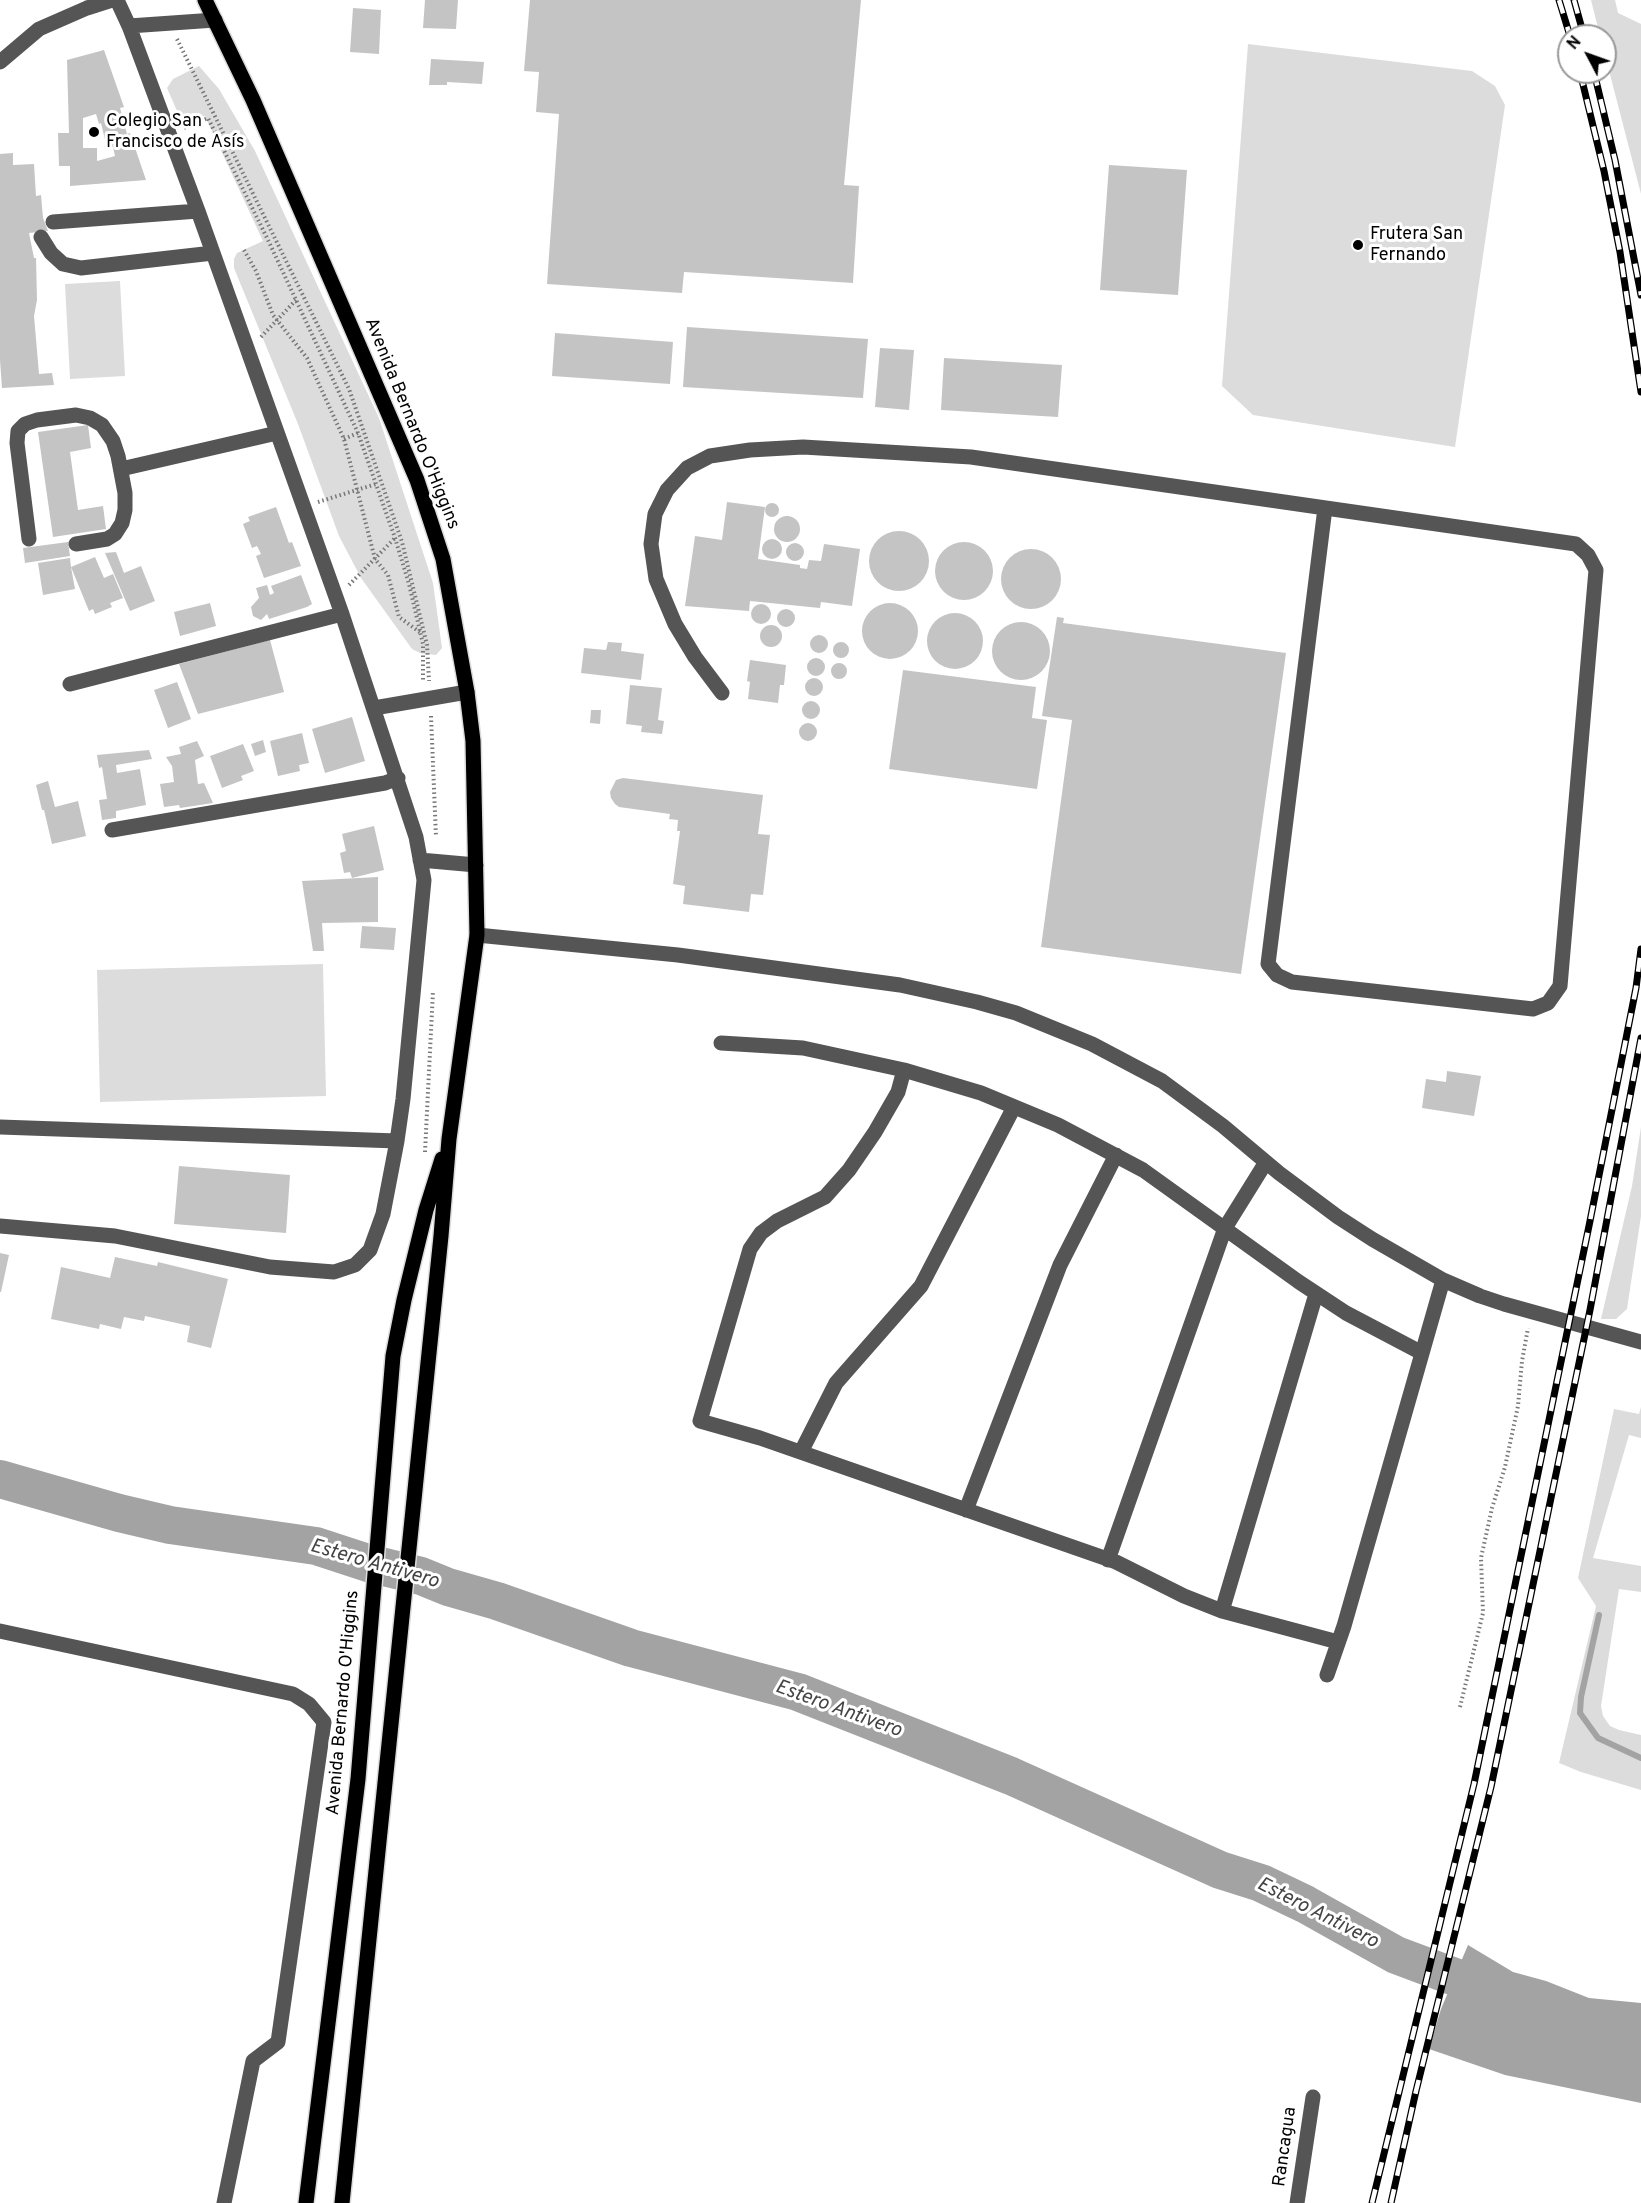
<!DOCTYPE html>
<html>
<head>
<meta charset="utf-8">
<style>
  body { margin:0 }
  #map { position:relative; width:1641px; height:2203px; overflow:hidden; background:#fff; font-family:Overpass,sans-serif }
  canvas { display:block }
  .north { position:absolute; left:1557px; top:24px; width:60px; height:60px; box-sizing:border-box; background:#fff; border:2px solid #999; border-radius:50%; rotate:311deg; font-size:16px; font-weight:700; line-height:24px; text-align:center; color:#000 }
  .north::after { content:''; display:block; margin:auto; width:21px; height:27px; background:#000; clip-path:polygon(50% 0,100% 100%,50% 72%,0 100%) }
</style>
</head>
<body>
<div id="map">
<canvas width="1641" height="2203"></canvas>
<div class="north">N</div>
</div>
<script>
const ctx = document.querySelector('canvas').getContext('2d');
ctx.lineJoin = 'round';
function fillPath(path, color) {
  ctx.fillStyle = color;
  ctx.fill(path, 'evenodd');
}
function poly(rows) {
  const path = new Path2D();
  for (const r of rows) {
    if (r.length === 3) {
      path.moveTo(r[0] + r[2], r[1]);
      path.arc(r[0], r[1], r[2], 0, 2 * Math.PI);
      continue;
    }
    path.moveTo(r[0], r[1]);
    for (let i = 2; i < r.length; i += 2) path.lineTo(r[i], r[i + 1]);
  }
  return path;
}
function stroke(path, color, width, dash) {
  ctx.strokeStyle = color;
  ctx.lineWidth = width;
  ctx.lineCap = dash ? 'butt' : 'round';
  ctx.setLineDash(dash || []);
  ctx.stroke(path);
}
function write(font, color, halo, rows, align = 'center') {
  ctx.font = font + ' Overpass,sans-serif';
  ctx.lineWidth = 6;
  ctx.setLineDash([]);
  ctx.textBaseline = 'middle';
  ctx.strokeStyle = halo;
  ctx.fillStyle = color;
  for (const [text, x, y, turn = 0] of rows) {
    ctx.save();
    ctx.translate(x, y);
    ctx.rotate((+turn || 0) * Math.PI / 180);
    ctx.textAlign = isNaN(turn) ? turn : align;
    if (halo) ctx.strokeText(text, 0, 0);
    ctx.fillText(text, 0, 0);
    ctx.restore();
  }
}
fillPath(poly([
  [1591,0,1615,0,1618,13,1641,24,1641,194,1605,55,1605,36,1600,36],
  [1248,44,1472,71,1495,86,1505,105,1455,447,1253,415,1222,386],
  [199,66,219,89,255,151,379,418,433,583,442,648,436,655,420,653,412,649,361,578,339,536,298,424,234,268,234,259,237,253,263,241,205,116,181,120,167,88,173,79],
  [120,281,125,376,70,379,65,284],
  [323,964,326,1096,100,1102,97,970],
  [1641,1127,1641,1216,1627,1309,1616,1319,1601,1319,1632,1186],
  [1641,1407,1641,1438,1629,1435,1593,1558,1641,1566,1641,1592,1619,1589,1601,1706,1603,1716,1610,1726,1619,1730,1641,1735,1641,1790,1581,1772,1559,1763,1596,1606,1578,1578,1614,1409,1639,1414]
]), '#dcdcdc');
fillPath(poly([
  [1468,1945,1513,1972,1546,1981,1589,1998,1641,2003,1641,2103,1505,2075,1429,2049,1441,2009]
]), '#a3a3a3');
stroke(poly([
  [1599,1615,1581,1697,1580,1713,1598,1738,1641,1758]
]), '#a3a3a3', 6);
stroke(poly([
  [0,1479,119,1513,170,1525,316,1546,368,1563,421,1576,448,1587,497,1601,631,1648,798,1692,1011,1776,1220,1870,1261,1883,1305,1904,1396,1955,1503,1995]
]), '#a3a3a3', 38);
fillPath(poly([
  [425,0,458,0,456,29,423,28],
  [530,0,861,0,844,185,859,186,853,283,684,272,682,293,547,284,559,114,536,112,539,72,524,71],
  [353,8,381,10,379,54,350,52],
  [104,50,124,107,120,108,127,134,130,133,146,180,70,186,70,166,59,166,58,133,69,133,67,60],
  [96,114,99,124,101,123,107,148,113,147,115,156,97,161,97,148,83,148,83,118],
  [431,59,484,62,482,84,447,82,447,85,429,85],
  [13,153,13,165,34,164,36,196,41,195,43,218,48,231,29,233,34,258,36,258,37,300,34,316,39,374,52,373,54,385,2,388,0,360,0,154],
  [1109,165,1187,170,1178,295,1100,290],
  [687,327,868,339,863,398,683,387],
  [555,333,673,342,670,384,552,376],
  [880,348,914,350,909,410,875,407],
  [944,358,1062,365,1058,417,941,410],
  [88,425,91,448,70,452,78,510,103,506,106,529,53,537,38,432],
  [727,502,765,507,758,559,800,565,800,568,807,569,809,560,821,561,824,544,860,549,852,606,821,602,820,608,750,601,749,611,685,606,695,536,722,540],
  [772,510,7],
  [276,507,289,543,292,542,301,566,264,578,256,556,261,554,257,546,252,548,243,524,250,521,248,517],
  [787,529,13],
  [899,561,30],
  [772,549,10],
  [964,571,29],
  [68,542,70,556,25,563,23,548],
  [795,552,9],
  [1031,579,30],
  [116,552,124,573,141,566,155,601,130,611,105,553],
  [95,557,104,578,113,574,123,598,110,603,112,607,95,614,93,609,89,611,71,567,75,589,43,595,38,563,70,558,71,567],
  [301,575,312,604,307,607,269,619,267,614,261,620,253,616,251,607,259,598,256,588,267,585,270,595,274,593,271,586],
  [890,631,28],
  [210,603,216,626,180,636,174,612],
  [761,614,10],
  [786,618,9],
  [955,641,28],
  [1057,617,1064,618,1063,623,1286,653,1241,974,1041,947,1072,720,1042,716],
  [1021,651,29],
  [771,636,11],
  [819,644,9],
  [270,640,284,692,198,714,179,664],
  [841,650,8],
  [608,642,622,643,621,651,644,654,641,680,581,673,584,648,606,650],
  [816,667,9],
  [750,660,786,665,784,685,780,685,778,703,748,699,750,682,747,681],
  [839,671,8],
  [903,670,1036,687,1032,718,1047,720,1037,789,889,769],
  [814,687,9],
  [177,682,191,719,168,728,154,690],
  [630,685,662,688,658,720,664,721,662,734,641,732,642,726,626,724],
  [811,710,9],
  [591,710,601,710,600,724,590,723],
  [352,717,365,761,325,773,312,729],
  [808,732,9],
  [302,733,309,763,299,765,300,771,278,776,270,741],
  [263,740,266,752,255,756,251,744],
  [197,741,204,756,195,760,198,784,204,783,213,803,180,808,179,805,164,807,160,784,174,782,172,766,166,757,181,754,179,747],
  [243,744,254,771,241,776,243,780,222,788,210,756],
  [149,750,152,759,116,765,117,773,140,769,146,805,116,811,116,818,102,820,99,800,107,799,102,767,99,768,97,755],
  [623,778,763,795,758,834,770,835,763,895,751,894,749,912,683,904,685,886,673,884,680,831,677,831,678,820,669,819,670,814,619,807,615,804,611,798,610,792,616,780],
  [48,781,55,807,78,801,86,836,52,844,44,810,42,810,36,785],
  [374,826,384,870,352,878,350,872,344,873,340,853,346,851,342,834],
  [378,877,378,922,322,923,324,951,313,951,302,881],
  [362,926,396,928,394,950,360,948],
  [1447,1071,1481,1076,1474,1116,1422,1108,1426,1079,1446,1082],
  [179,1166,290,1175,286,1233,174,1224],
  [0,1253,9,1255,1,1292,0,1292],
  [115,1257,157,1266,158,1262,228,1279,211,1348,187,1342,190,1326,145,1316,144,1321,124,1317,121,1329,100,1324,99,1329,51,1319,61,1267,110,1278]
]), '#c4c4c4');
const major = poly([
  [205,0,253,100,417,480,443,559,467,692,473,741,477,935,449,1139,441,1236,342,2203],
  [306,2203,358,1779,393,1356,404,1300,426,1210,442,1159]
]);
stroke(major, '#dbdbdb', 18);
stroke(poly([
  [177,39,349,389,402,542,427,645,429,681],
  [184,128,208,118,268,240,358,433,395,538,409,584,423,644,423,682],
  [244,250,256,271,273,315,307,358,344,439,375,559,388,575,399,617,421,633],
  [261,337,296,300],
  [344,439,358,433],
  [318,502,376,484],
  [349,585,395,538],
  [431,716,436,837],
  [425,1152,433,991],
  [1460,1707,1483,1613,1481,1558,1492,1508,1505,1467,1518,1406,1522,1361,1528,1328]
]), '#777', 4, [1.5, 3]);
stroke(poly([
  [129,26,215,20],
  [0,62,39,29,87,8,112,0],
  [53,222,198,211],
  [41,237,51,253,63,264,81,268,213,253],
  [121,469,277,433],
  [29,539,17,443,18,431,25,424,37,420,76,415,90,418,102,425,113,441,118,456,125,493,125,510,122,523,115,534,107,539,76,544],
  [70,684,342,614],
  [722,693,695,657,675,624,656,579,651,544,655,514,667,490,687,468,710,456,750,450,803,447,971,457,1576,544,1588,555,1596,570,1560,986,1548,1003,1533,1009,1292,982,1277,975,1268,964,1325,508],
  [374,708,467,692],
  [112,830,385,783,398,778],
  [420,860,476,865],
  [477,935,678,955,900,985,977,1002,1016,1013,1092,1044,1162,1081,1223,1126,1279,1173,1338,1217,1372,1239,1443,1280,1480,1296,1504,1304,1641,1342],
  [721,1043,803,1048,904,1070,981,1093,1058,1125,1143,1170,1299,1282,1346,1313,1422,1353],
  [904,1070,898,1092,875,1132,849,1170,825,1197,777,1221,761,1233,750,1249,700,1421,760,1438,1116,1562,1184,1596,1222,1611,1338,1642],
  [0,1127,397,1141],
  [0,1226,115,1236,270,1267,334,1272,355,1265,370,1250,383,1214,397,1141,403,1099,424,880,416,837,342,614,198,211,129,26,117,0],
  [801,1452,836,1383,921,1286,1014,1107],
  [966,1510,1060,1265,1116,1155],
  [1108,1560,1225,1228,1266,1162],
  [1222,1611,1316,1294],
  [0,1631,293,1694,309,1704,324,1722,278,2042,253,2061,224,2203],
  [1327,1675,1344,1626,1443,1280],
  [1297,2203,1313,2097]
]), '#555', 15);
stroke(major, '#000', 15);
const rail = poly([
  [1559,0,1570,36],
  [1574,0,1584,36],
  [1580,72,1604,171,1620,252,1641,392],
  [1594,72,1615,160,1641,295],
  [1372,2203,1474,1784,1590,1221,1636,988,1641,949],
  [1391,2203,1416,2091,1491,1787,1590,1310,1641,1038]
]);
stroke(rail, '#000', 7);
stroke(rail, '#fff', 4.5, [14]);
for (const [x, y, r, color] of [
  [94,132,6,"#000"],
  [1358,245,6,"#000"]
]) {
  const dot = new Path2D();
  dot.arc(x, y, r, 0, 2 * Math.PI);
  ctx.fillStyle = color;
  ctx.fill(dot);
  stroke(dot, '#fff', 2);
}
write('18px', '#000', '#fff', [
  ["Colegio San",106,122],
  ["Francisco de Asís",106,143],
  ["Frutera San",1370,235],
  ["Fernando",1370,256]
], 'left');
write('18px', '#000', '#fff', [
  ["Avenida Bernardo O'Higgins",411,424,68],
  ["Avenida Bernardo O'Higgins",344,1703,-85],
  ["Rancagua",1286,2147,-82]
]);
write('italic 20px', '#444', '#fff', [
  ["Estero Antivero",374,1565,16],
  ["Estero Antivero",838,1710,20],
  ["Estero Antivero",1317,1914,27]
]);
</script>
</body>
</html>
